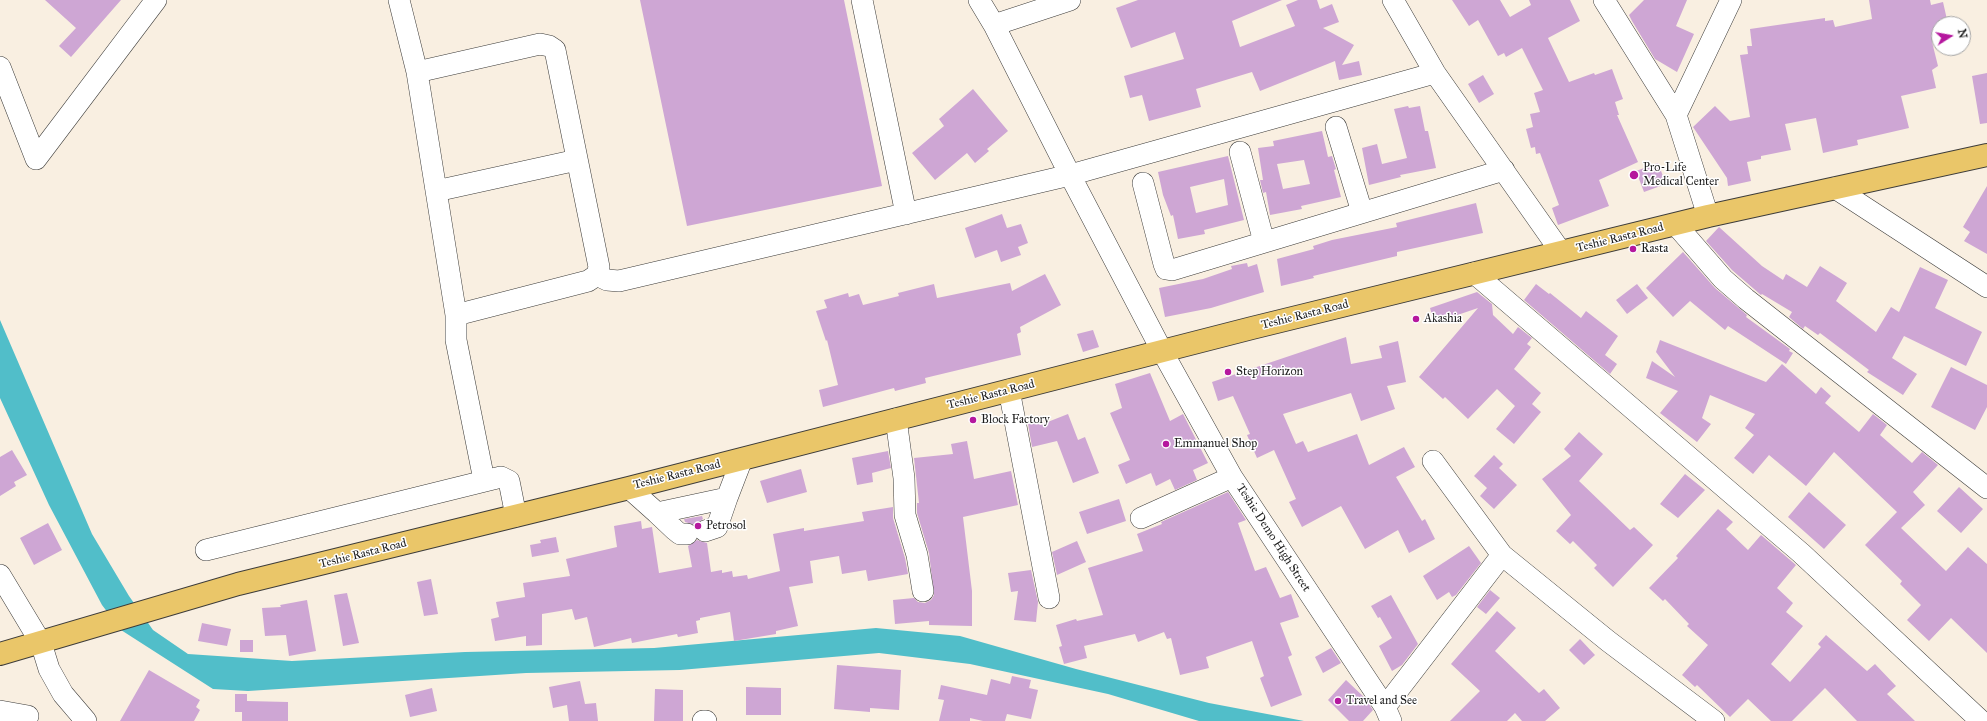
<!DOCTYPE html>
<html>
<head>
<meta charset="utf-8">
<style>
  body { margin:0 }
  #map { position:relative; width:1987px; height:721px; overflow:hidden; background:#f9efe1; font-family:"IM FELL Great Primer",serif }
  canvas { display:block }
  .north { position:absolute; left:1931px; top:16px; width:40px; height:40px; box-sizing:border-box; background:#fff; border:1px solid #a4a4a4; border-radius:50%; rotate:79deg; font-size:11px; font-weight:700; line-height:16px; text-align:center; color:#1c1c1c }
  .north::after { content:''; display:block; margin:auto; width:14px; height:18px; background:#b5179e; clip-path:polygon(50% 0,100% 100%,50% 72%,0 100%) }
</style>
</head>
<body>
<div id="map">
<canvas width="1987" height="721"></canvas>
<div class="north">N</div>
</div>
<script>
const ctx = document.querySelector('canvas').getContext('2d');
ctx.lineJoin = 'round';
function fillPath(path, color) {
  ctx.fillStyle = color;
  ctx.fill(path, 'evenodd');
}
function poly(rows) {
  const path = new Path2D();
  for (const r of rows) {
    path.moveTo(r[0], r[1]);
    for (let i = 2; i < r.length; i += 2) path.lineTo(r[i], r[i + 1]);
  }
  return path;
}
function stroke(path, color, width, dash) {
  ctx.strokeStyle = color;
  ctx.lineWidth = width;
  ctx.lineCap = dash ? 'butt' : 'round';
  ctx.setLineDash(dash || []);
  ctx.stroke(path);
}
function write(font, color, halo, rows, align = 'center') {
  ctx.font = font + ' "IM FELL Great Primer",serif';
  ctx.lineWidth = 3;
  ctx.setLineDash([]);
  ctx.textBaseline = 'middle';
  ctx.strokeStyle = halo;
  ctx.fillStyle = color;
  for (const [text, x, y, turn = 0] of rows) {
    ctx.save();
    ctx.translate(x, y);
    ctx.rotate((+turn || 0) * Math.PI / 180);
    ctx.textAlign = isNaN(turn) ? turn : align;
    if (halo) ctx.strokeText(text, 0, 0);
    ctx.fillText(text, 0, 0);
    ctx.restore();
  }
}
fillPath(poly([
  [0,320,92,534,129,596,153,630,188,654,292,661,465,652,654,648,876,628,960,636,1076,669,1209,703,1304,721,1199,721,1108,694,970,664,879,653,680,670,526,673,248,691,213,689,121,630,102,605,49,505,0,398]
]), '#51bec9');
fillPath(poly([
  [45,0,121,0,71,57,59,46,76,28],
  [640,0,844,0,882,186,687,226],
  [1138,0,1282,0,1232,21,1240,47,1295,26,1286,5,1298,0,1317,0,1320,9,1332,4,1339,22,1323,28,1354,45,1342,65,1359,61,1362,75,1339,80,1335,61,1260,91,1252,72,1196,89,1201,107,1149,121,1142,95,1130,98,1124,76,1184,59,1175,32,1131,48,1116,8],
  [1452,0,1500,0,1510,17,1531,5,1529,0,1570,0,1580,21,1548,38,1569,82,1594,73,1595,75,1612,69,1623,99,1615,102,1619,115,1617,115,1638,162,1599,180,1609,206,1558,225,1552,208,1559,205,1540,153,1536,154,1535,147,1531,148,1526,129,1533,127,1530,114,1540,112,1534,93,1543,90,1522,48,1506,57,1504,53,1498,56,1478,20,1469,26],
  [1644,0,1687,0,1676,26,1694,34,1677,72,1655,59,1632,21,1629,15],
  [1869,0,1930,0,1931,5,1943,2,1948,24,1939,24,1939,40,1932,42,1938,66,1932,70,1936,88,1901,96,1909,128,1857,140,1858,145,1823,153,1816,118,1785,124,1791,150,1761,156,1761,159,1747,162,1751,181,1728,186,1727,178,1693,127,1715,106,1730,121,1750,117,1740,55,1748,54,1747,46,1752,46,1750,29,1825,18,1825,21,1833,20,1835,27,1872,19],
  [1987,73,1987,123,1980,124,1972,76],
  [1483,75,1494,94,1479,103,1468,84],
  [973,89,1008,131,987,149,989,151,975,163,967,153,935,180,912,153,944,126,939,119],
  [1408,106,1409,108,1420,106,1425,131,1428,131,1436,168,1400,175,1401,177,1369,185,1362,148,1377,144,1382,164,1407,158,1394,109],
  [1322,131,1328,157,1332,156,1336,169,1334,170,1341,197,1301,206,1302,209,1270,215,1266,192,1263,193,1260,180,1263,180,1258,148,1274,146,1273,141],
  [1304,160,1310,184,1283,189,1277,164],
  [1228,156,1244,220,1204,230,1205,234,1178,239,1173,215,1171,216,1163,195,1158,172],
  [1224,179,1228,205,1196,213,1190,187],
  [1658,163,1666,184,1644,192,1636,171],
  [1987,186,1987,254,1964,241,1970,232,1963,227],
  [1476,203,1483,233,1397,252,1397,256,1313,276,1314,278,1281,286,1277,259,1314,249,1313,246,1332,240,1397,227,1396,223],
  [1002,214,1007,228,1021,224,1028,243,1018,247,1021,255,1001,262,997,250,975,258,965,228],
  [1719,227,1762,266,1783,280,1786,274,1807,287,1820,266,1847,283,1836,301,1876,332,1891,307,1899,312,1920,267,1948,280,1935,308,1982,332,1966,366,1904,336,1892,358,1917,374,1903,395,1867,372,1869,370,1820,333,1818,335,1805,326,1803,329,1789,317,1792,312,1762,294,1761,295,1732,270,1706,241],
  [1683,252,1715,288,1747,315,1746,317,1790,349,1789,351,1793,353,1786,364,1728,326,1725,330,1690,301,1673,317,1646,288],
  [1247,263,1248,267,1257,264,1264,292,1211,308,1165,317,1159,288,1203,279,1232,269,1231,266],
  [1045,274,1061,305,1020,327,1021,332,1017,334,1021,355,925,378,926,383,895,391,894,388,823,407,819,390,838,385,827,340,826,341,816,311,827,308,824,300,848,293,849,297,859,294,863,305,899,296,898,293,934,284,937,298,1010,283,1012,291],
  [1536,284,1549,294,1550,293,1581,318,1586,311,1618,336,1605,355,1617,364,1610,374,1524,300],
  [1637,284,1648,298,1627,314,1616,300],
  [1477,292,1492,304,1493,315,1513,334,1518,327,1532,338,1527,344,1531,347,1514,369,1541,393,1532,404,1541,412,1514,444,1496,429,1515,406,1497,389,1468,419,1445,397,1443,399,1419,377,1478,308,1434,323,1430,308],
  [1093,330,1099,347,1083,352,1077,334],
  [1346,337,1351,364,1382,358,1379,346,1398,341,1406,382,1387,386,1395,409,1361,421,1351,393,1283,414,1296,444,1303,441,1308,452,1357,434,1369,465,1404,447,1415,467,1396,477,1422,521,1425,519,1435,539,1409,553,1398,530,1365,549,1341,506,1302,527,1289,502,1296,499,1274,450,1257,458,1247,435,1250,434,1233,396,1218,401,1212,382],
  [1660,340,1766,382,1782,364,1816,394,1821,387,1831,396,1825,403,1859,432,1873,414,1887,425,1880,435,1912,463,1922,452,1938,465,1913,492,1925,505,1901,528,1946,571,1968,547,1987,564,1987,653,1951,618,1929,641,1907,620,1921,605,1900,584,1902,581,1865,545,1897,512,1834,452,1806,486,1769,455,1753,474,1734,458,1754,435,1745,428,1755,414,1710,395,1702,418,1711,424,1697,442,1660,413,1678,391,1646,378,1652,361,1675,377,1656,352],
  [1951,367,1987,385,1987,407,1975,430,1931,407],
  [1150,373,1170,421,1183,414,1208,463,1193,470,1197,480,1175,490,1170,479,1156,486,1151,473,1126,484,1118,465,1130,460,1110,413,1122,408,1115,384],
  [1068,414,1078,440,1085,437,1099,473,1073,483,1057,441,1032,447,1028,424,1039,421,1040,425],
  [1579,432,1603,454,1579,481,1630,530,1634,527,1653,545,1613,587,1594,568,1597,565,1573,541,1570,544,1556,531,1571,515,1542,479,1571,456,1564,449],
  [967,441,974,479,1011,471,1018,505,963,517,972,591,972,626,929,625,929,621,895,624,893,600,914,598,918,602,925,603,931,600,934,595,929,553,917,513,917,503,919,503,914,458,953,454,951,444],
  [12,450,27,475,14,482,16,486,0,496,0,457],
  [888,451,891,468,872,473,873,482,857,485,852,458],
  [1494,455,1503,464,1499,468,1517,485,1494,509,1480,496,1487,488,1474,476],
  [801,469,807,492,767,503,760,481],
  [1685,474,1705,490,1678,518,1660,504],
  [1959,487,1983,509,1961,533,1937,511],
  [1228,492,1246,520,1238,523,1255,571,1266,567,1280,598,1291,594,1299,617,1280,623,1292,655,1288,657,1302,695,1271,707,1260,678,1264,676,1252,641,1206,657,1209,668,1180,675,1171,638,1167,639,1164,632,1138,642,1135,634,1084,646,1087,658,1064,664,1059,647,1062,646,1056,625,1076,619,1077,621,1103,615,1088,568,1143,551,1137,534,1162,524,1161,522],
  [1809,492,1846,525,1824,549,1788,517],
  [1119,499,1126,521,1087,534,1079,512],
  [893,507,893,518,905,558,908,574,868,581,866,570,842,574,839,556,810,561,813,583,789,587,798,626,776,631,776,634,734,641,730,612,700,618,700,620,696,621,698,633,678,637,677,634,632,643,631,638,594,647,587,617,575,620,572,609,542,614,542,645,526,646,526,636,495,641,491,619,499,617,496,602,525,597,523,583,570,576,566,559,617,547,614,526,641,521,642,529,652,527,659,573,692,567,688,546,697,540,707,543,711,572,722,570,722,573,732,571,733,577,747,575,748,579,780,571,773,534,804,528,804,531,864,521,862,512],
  [1718,509,1733,522,1726,529,1748,550,1761,535,1796,565,1777,588,1793,603,1786,612,1803,626,1771,664,1790,682,1821,647,1818,644,1826,635,1867,671,1875,664,1896,686,1887,694,1915,721,1857,721,1825,688,1792,721,1771,721,1748,699,1730,717,1697,685,1695,687,1682,675,1708,645,1687,626,1689,624,1665,599,1663,601,1649,588,1678,558,1676,556],
  [702,516,703,519,695,525,685,522,684,519],
  [48,523,62,550,34,565,20,538],
  [556,537,559,552,532,557,530,545,541,543,540,540],
  [1077,541,1086,562,1057,575,1052,552],
  [1469,546,1481,563,1456,595,1452,597,1449,592,1437,600,1423,576],
  [1031,570,1038,602,1036,622,1014,620,1018,591,1011,592,1008,573],
  [431,579,438,614,424,616,417,582],
  [1490,590,1500,598,1486,614,1477,607],
  [347,593,359,643,343,646,334,595],
  [1391,595,1418,644,1402,665,1392,671,1379,646,1392,638,1380,617,1378,618,1371,606],
  [307,600,316,651,289,656,286,635,265,636,262,608,281,607,280,605],
  [1497,611,1516,628,1495,651,1539,693,1544,689,1560,708,1545,721,1522,721,1515,713,1507,721,1450,721,1480,691,1451,664],
  [202,623,231,629,227,646,198,641],
  [1580,639,1595,655,1584,665,1569,650],
  [240,640,253,640,253,652,240,652],
  [1331,648,1341,663,1323,673,1315,657],
  [837,665,901,670,899,710,870,708,870,712,834,709],
  [149,670,200,700,196,707,200,710,194,721,120,721],
  [1012,676,1031,680,1029,688,1038,690,1031,719,1007,714,1005,721,983,721,970,718,970,721,939,721,944,700,938,699,941,685,987,695,991,679,1010,684],
  [1346,680,1365,698,1373,710,1363,721,1349,721,1328,700],
  [580,681,585,704,596,703,598,721,569,721,567,705,553,708,549,687],
  [746,687,781,688,781,715,746,715],
  [432,688,437,711,410,717,405,695],
  [655,689,683,690,683,721,654,721],
  [235,694,247,694,247,701,288,702,288,721,242,721,242,712,235,712]
]), '#cea6d4');
const minor = poly([
  [399,0,417,72,456,315,456,340,484,480],
  [862,0,906,214],
  [979,0,994,25,1070,175,1162,351,1232,477,1385,707,1391,721],
  [1393,0,1435,73,1561,252],
  [1604,0,1676,115,1708,216],
  [994,25,1070,0],
  [0,67,36,159],
  [417,72,540,44,549,46,555,50,599,267,597,275,588,281,456,315],
  [1676,115,1731,0],
  [1336,127,1362,212],
  [1240,152,1264,242],
  [36,159,156,0],
  [1143,183,1164,264,1166,269,1172,270,1504,170],
  [1835,188,1987,287],
  [436,191,577,160],
  [1679,224,1677,226,1723,279,1746,299,1987,488],
  [1474,273,1801,553,1981,721],
  [597,275,607,280,619,281,1070,175,1435,73],
  [1009,390,1049,598],
  [896,419,904,478,905,515,917,555,923,591],
  [1433,461,1502,555,1608,641,1714,721],
  [629,488,657,513,727,498,742,459],
  [657,513,675,530,680,534,687,534],
  [1141,518,1232,477],
  [705,531,717,527,727,498],
  [206,550,501,477,509,481,516,516],
  [0,575,41,643,49,669,63,694,86,721],
  [1385,707,1502,555],
  [0,711,28,716],
  [703,721,706,721]
]);
const major = poly([
  [0,654,238,584,629,488,1252,328,1708,216,1987,155]
]);
stroke(minor, '#3d3c3a', 22);
stroke(major, '#3d3c3a', 24);
stroke(minor, '#fff', 21);
stroke(major, '#eac669', 22);
for (const [x, y, r, color] of [
  [1634,175,5,"#b5179e"],
  [1633,249,4,"#b5179e"],
  [1416,319,4,"#b5179e"],
  [1228,372,4,"#b5179e"],
  [973,420,4,"#b5179e"],
  [1166,444,4,"#b5179e"],
  [698,526,4,"#b5179e"],
  [1338,701,4,"#b5179e"]
]) {
  const dot = new Path2D();
  dot.arc(x, y, r, 0, 2 * Math.PI);
  ctx.fillStyle = color;
  ctx.fill(dot);
  stroke(dot, '#fff', 1.5);
}
write('12px', '#1c1c1c', '#fff', [
  ["Pro-Life",1643,168],
  ["Medical Center",1643,182],
  ["Rasta",1641,249],
  ["Akashia",1424,319],
  ["Step Horizon",1236,372],
  ["Block Factory",981,420],
  ["Emmanuel Shop",1174,444],
  ["Petrosol",706,526],
  ["Travel and See",1346,701]
], 'left');
write('12px', '#1c1c1c', '#fff', [
  ["Teshie Rasta Road",1620,238,-14],
  ["Teshie Rasta Road",1305,315,-14],
  ["Teshie Rasta Road",991,395,-14],
  ["Teshie Rasta Road",677,475,-14],
  ["Teshie Demo High Street",1273,538,57],
  ["Teshie Rasta Road",363,554,-14]
]);
</script>
</body>
</html>
